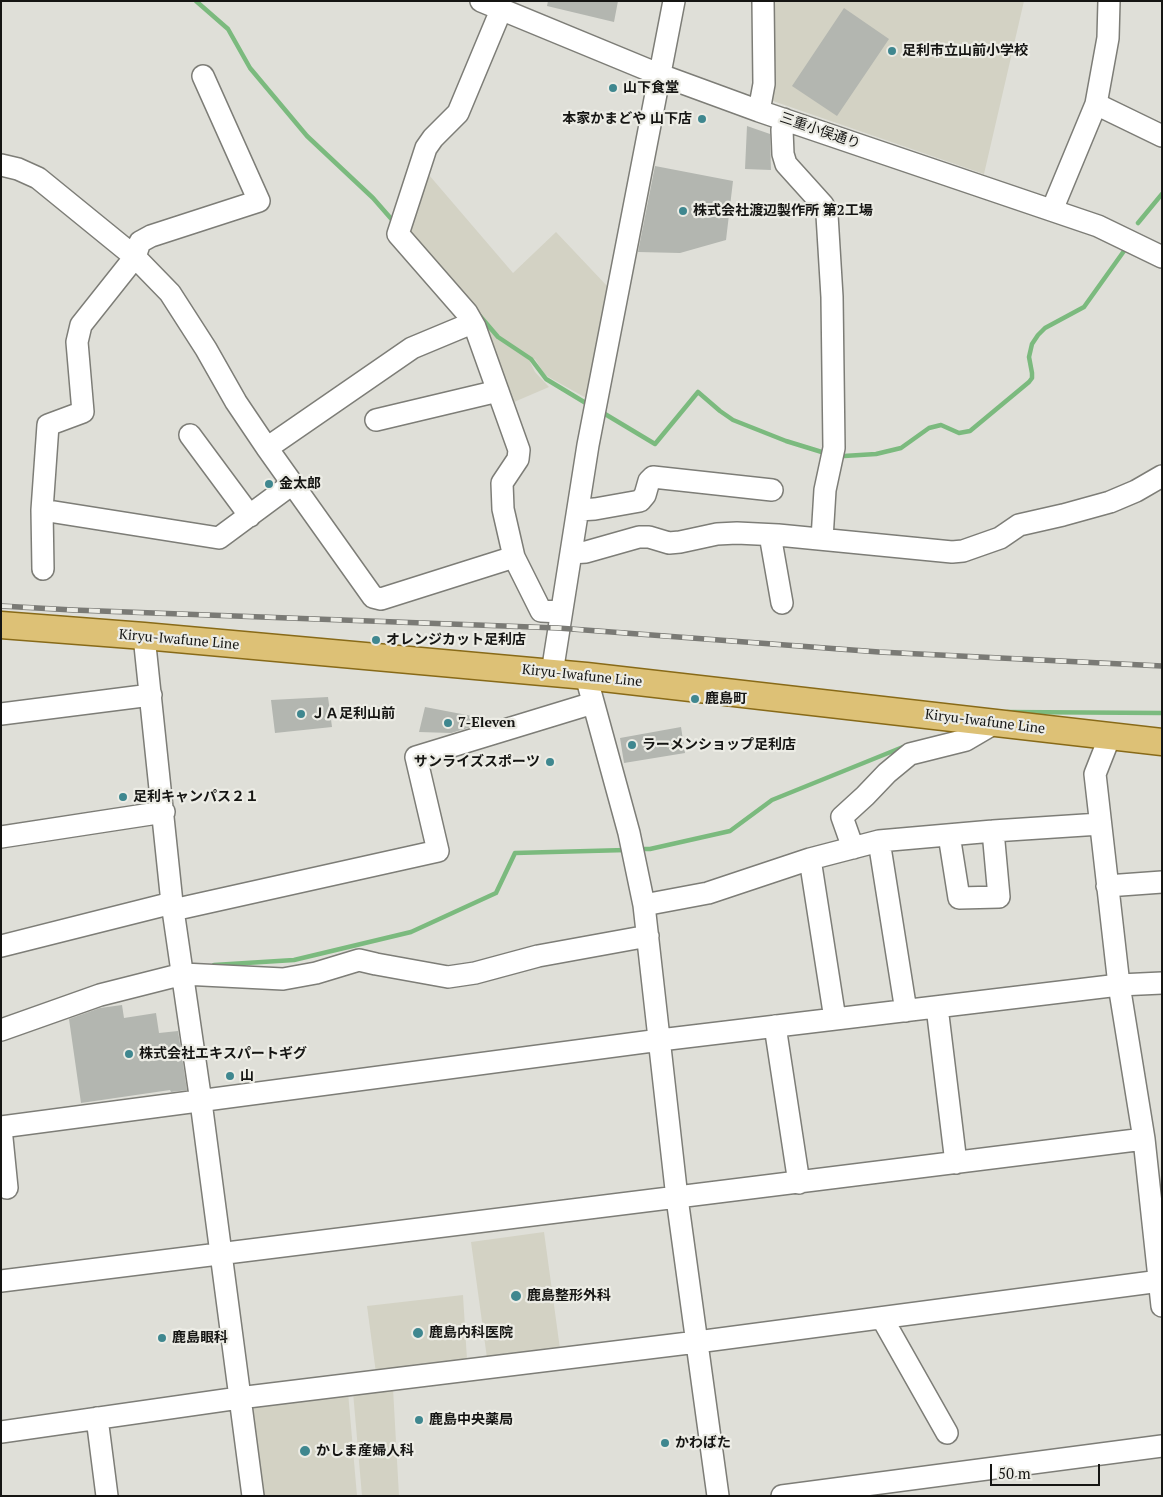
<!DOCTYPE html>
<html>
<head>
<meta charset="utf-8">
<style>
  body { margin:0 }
  #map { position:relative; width:1163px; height:1497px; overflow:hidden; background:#dfdfd8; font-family:"PT Serif",serif }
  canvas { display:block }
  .frame { position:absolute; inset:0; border:2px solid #151513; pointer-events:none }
  .scale { position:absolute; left:990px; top:1464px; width:110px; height:22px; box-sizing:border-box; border:2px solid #151513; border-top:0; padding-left:6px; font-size:15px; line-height:18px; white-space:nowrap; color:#151513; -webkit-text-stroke:4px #ecece5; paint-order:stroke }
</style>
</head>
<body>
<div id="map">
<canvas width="1163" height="1497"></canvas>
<div class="frame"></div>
<div class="scale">50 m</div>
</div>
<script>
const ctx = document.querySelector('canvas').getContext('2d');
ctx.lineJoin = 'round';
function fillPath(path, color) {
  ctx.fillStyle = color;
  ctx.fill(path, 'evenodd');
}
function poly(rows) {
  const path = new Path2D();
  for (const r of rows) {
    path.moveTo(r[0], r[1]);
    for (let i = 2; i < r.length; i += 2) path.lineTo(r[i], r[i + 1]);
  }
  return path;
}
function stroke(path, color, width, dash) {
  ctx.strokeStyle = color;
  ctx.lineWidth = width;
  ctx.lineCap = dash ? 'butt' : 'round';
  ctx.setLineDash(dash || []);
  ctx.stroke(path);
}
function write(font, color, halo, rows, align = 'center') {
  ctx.font = font + ' "PT Serif","Noto Sans JP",serif';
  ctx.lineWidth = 4.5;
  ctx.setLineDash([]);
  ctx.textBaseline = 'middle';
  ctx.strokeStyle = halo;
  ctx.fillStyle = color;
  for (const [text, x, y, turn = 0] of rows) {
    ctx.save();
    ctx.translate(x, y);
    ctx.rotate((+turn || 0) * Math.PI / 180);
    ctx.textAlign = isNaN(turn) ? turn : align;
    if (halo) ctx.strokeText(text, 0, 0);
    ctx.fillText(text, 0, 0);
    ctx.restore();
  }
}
fillPath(poly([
  [772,1,1024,1,984,174,773,101],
  [423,168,513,273,556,232,608,287,588,399,545,375,535,359,530,362,535,372,549,387,507,405,473,314,403,234],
  [544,1232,560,1349,487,1358,471,1242],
  [463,1295,467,1360,376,1373,367,1306],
  [393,1388,399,1496,362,1496,353,1392],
  [348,1392,357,1496,263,1496,252,1407]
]), '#d3d2c4');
stroke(poly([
  [196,1,228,29,250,68,307,136,373,198,394,222],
  [1138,223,1162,194],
  [480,316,498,337,531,359,546,379,589,405],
  [600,411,655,444,698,392,720,411,733,420,786,441,825,453],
  [844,456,876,454,901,448,929,428,941,425,959,433,970,431,1029,382,1032,378,1032,373,1029,357,1032,344,1038,335,1045,328,1084,307,1124,251],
  [1007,712,1162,713],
  [639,849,650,849,730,831,772,800,903,747],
  [214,965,294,960,411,932,496,893,515,853,626,850]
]), '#7bba7e', 4.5);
fillPath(poly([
  [548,1,618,1,614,22,547,6],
  [844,8,889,39,837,116,792,86],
  [747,126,770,134,771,170,745,169],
  [655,166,733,181,726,240,680,253,638,252],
  [328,697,332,727,275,733,271,700],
  [425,707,472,716,471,727,451,733,419,732],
  [681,727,685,753,624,763,620,738],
  [122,1005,124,1018,156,1013,159,1033,178,1031,187,1090,171,1092,170,1090,81,1103,69,1019,100,1008]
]), '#b3b6b0');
const minor = poly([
  [481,1,658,74,759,111,1098,226,1162,257],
  [501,10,458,113,433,138,426,148,398,234,467,313,475,327,519,450,518,459,502,483,503,509,514,557,541,611,561,612],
  [1096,104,1162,136],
  [759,111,764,84,763,1],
  [784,119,782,130,783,154,786,164,823,205,827,215,832,297,834,448,825,490,822,539],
  [1,165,18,169,38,178,135,257,170,293,206,349,236,402,267,448,373,597,381,599,514,557],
  [1052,210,1096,104,1108,38,1109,1],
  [376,420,498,391],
  [190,435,250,516],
  [267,448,412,348,472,323],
  [42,510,219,538,292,484],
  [578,510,595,509,640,501,645,495,649,481,653,477,772,490],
  [770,535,782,603],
  [571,553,586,552,639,537,649,537,669,543,680,542,717,534,737,533,778,535,952,552,963,551,1000,538,1019,525,1063,515,1110,502,1136,491,1162,476],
  [43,569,42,510,48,425,83,412,77,342,81,325,135,257,140,242,151,236,259,201,203,76],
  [144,636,172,903,201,1102,253,1496],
  [552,673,588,445,674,1],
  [586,676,629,833,644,905,677,1198,718,1496],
  [1,714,151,695],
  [1110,736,1095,774,1119,985,1144,1139,1162,1306],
  [949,835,959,898,999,897,993,831],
  [1,837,164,812],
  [879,841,906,1011],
  [853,848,842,817,865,796,887,773,910,754,966,740,995,723],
  [810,859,835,1019],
  [1107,886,1162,882],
  [644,905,708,893,810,859,879,841,993,831,1100,824],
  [173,910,438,851,416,757,593,703],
  [1,946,172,903],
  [937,1007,956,1163],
  [775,1026,799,1183],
  [1,1030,100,995,183,974,283,979,316,973,359,960,376,964,448,977,475,973,538,956,648,936],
  [1,1127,660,1040,1119,985,1162,983],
  [1,1128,7,1188],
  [1,1281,1144,1139],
  [882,1318,947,1433],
  [97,1418,107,1496],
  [1,1432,239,1398,697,1342,1160,1281],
  [782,1496,1162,1446]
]);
const major = poly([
  [1,625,144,636,586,676,1162,742]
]);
stroke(minor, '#7d7d77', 24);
stroke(major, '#886a18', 29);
stroke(minor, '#fff', 21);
stroke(major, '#ddc176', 26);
const rail = poly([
  [1,606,73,610,558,628,879,652,1162,666]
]);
stroke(rail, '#7a7a75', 5.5);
stroke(rail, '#ecece5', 4, [11]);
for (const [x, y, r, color] of [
  [892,51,5,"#3f878f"],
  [613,88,5,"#3f878f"],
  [702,119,5,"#3f878f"],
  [683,211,5,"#3f878f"],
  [269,484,5,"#3f878f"],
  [376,640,5,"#3f878f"],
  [695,699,5,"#3f878f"],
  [301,714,5,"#3f878f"],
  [448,723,5,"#3f878f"],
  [632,745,5,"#3f878f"],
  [550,762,5,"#3f878f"],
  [123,797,5,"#3f878f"],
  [129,1054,5,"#3f878f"],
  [230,1076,5,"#3f878f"],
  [516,1296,6,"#3f878f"],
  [418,1333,6,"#3f878f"],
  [162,1338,5,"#3f878f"],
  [419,1420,5,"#3f878f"],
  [665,1443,5,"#3f878f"],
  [305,1451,6,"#3f878f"]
]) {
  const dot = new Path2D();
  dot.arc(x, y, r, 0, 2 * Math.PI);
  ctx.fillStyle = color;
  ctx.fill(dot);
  stroke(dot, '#ecece5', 2);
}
write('bold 14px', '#151513', '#ecece5', [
  ["足利市立山前小学校",902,51],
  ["山下食堂",623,88],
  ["本家かまどや 山下店",692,119,"right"],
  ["株式会社渡辺製作所 第2工場",693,211],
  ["金太郎",279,484],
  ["オレンジカット足利店",386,640],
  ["鹿島町",705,699],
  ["ＪＡ足利山前",311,714],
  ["7-Eleven",458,723],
  ["ラーメンショップ足利店",642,745],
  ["サンライズスポーツ",540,762,"right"],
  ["足利キャンパス２１",133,797],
  ["株式会社エキスパートギグ",139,1054],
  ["山",240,1076],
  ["鹿島整形外科",527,1296],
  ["鹿島内科医院",429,1333],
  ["鹿島眼科",172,1338],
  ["鹿島中央薬局",429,1420],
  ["かわばた",675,1443],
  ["かしま産婦人科",316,1451]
], 'left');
write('14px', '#151513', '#ecece5', [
  ["三重小俣通り",820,131,19],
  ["Kiryu-Iwafune Line",179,640,5],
  ["Kiryu-Iwafune Line",582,676,6],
  ["Kiryu-Iwafune Line",985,722,7]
]);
</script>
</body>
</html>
